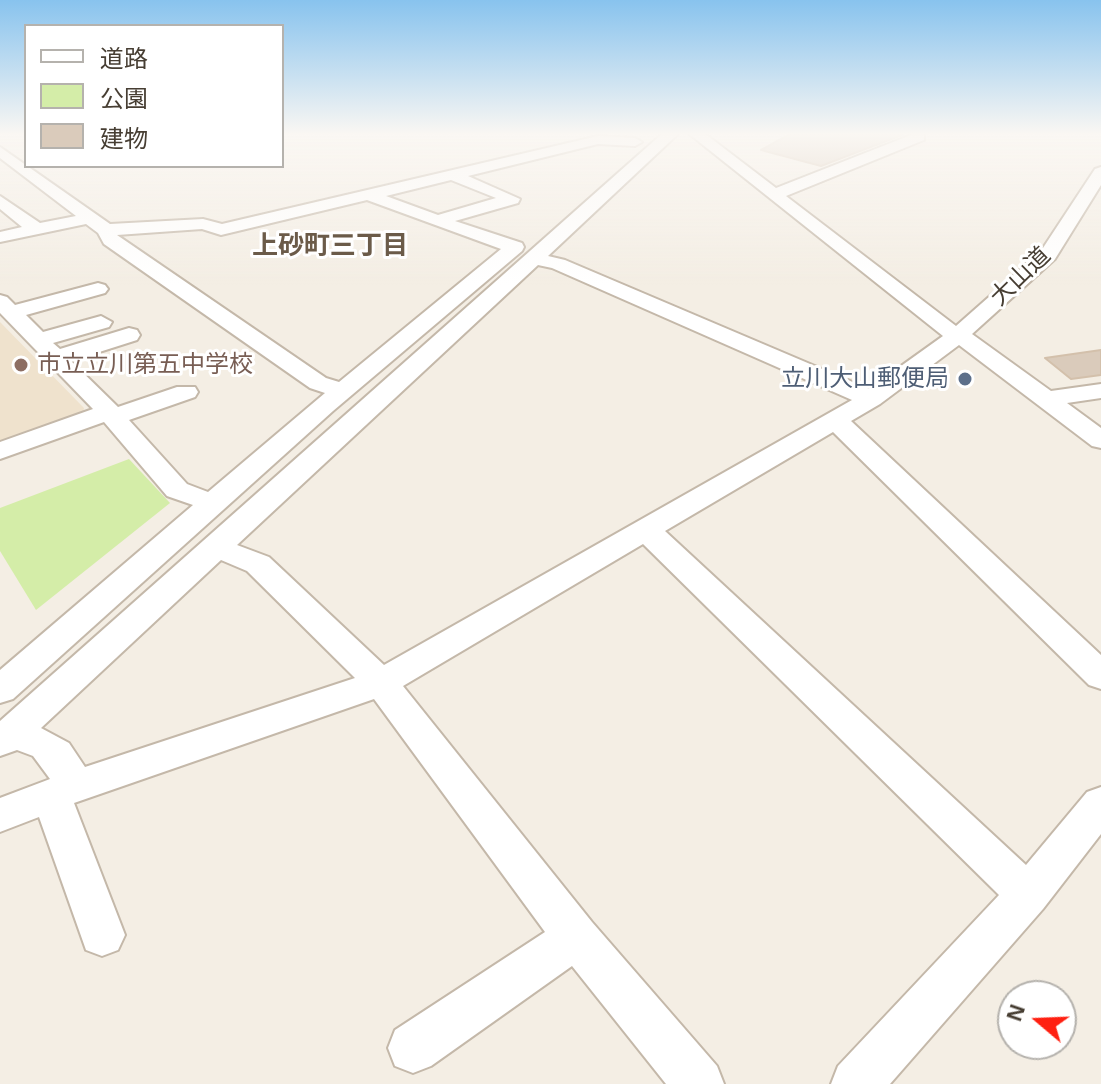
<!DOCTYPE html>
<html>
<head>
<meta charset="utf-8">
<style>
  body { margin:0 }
  #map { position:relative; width:1101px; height:1084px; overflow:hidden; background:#f4eee4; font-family:Helvetica,"Noto Sans JP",sans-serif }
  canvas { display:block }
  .legend { position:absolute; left:24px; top:24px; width:260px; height:144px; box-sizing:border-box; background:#fff; border:2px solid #b5b2ad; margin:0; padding:10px 14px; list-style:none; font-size:24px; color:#473e33 }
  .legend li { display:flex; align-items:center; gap:16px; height:40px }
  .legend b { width:40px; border:2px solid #b5b2ad }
  .north { position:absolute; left:997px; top:980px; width:80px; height:80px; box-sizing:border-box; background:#fff; border:2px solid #b5b2ad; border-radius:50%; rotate:289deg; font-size:22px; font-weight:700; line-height:32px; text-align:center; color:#473e33 }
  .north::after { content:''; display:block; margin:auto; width:28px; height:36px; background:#ff2011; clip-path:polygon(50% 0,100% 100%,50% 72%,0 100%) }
</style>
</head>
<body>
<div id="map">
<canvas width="1101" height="1084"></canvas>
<ul class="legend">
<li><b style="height:10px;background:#fff"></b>道路</li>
<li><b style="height:22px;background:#d4eda8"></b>公園</li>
<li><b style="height:22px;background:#dacbbb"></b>建物</li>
</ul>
<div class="north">N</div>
</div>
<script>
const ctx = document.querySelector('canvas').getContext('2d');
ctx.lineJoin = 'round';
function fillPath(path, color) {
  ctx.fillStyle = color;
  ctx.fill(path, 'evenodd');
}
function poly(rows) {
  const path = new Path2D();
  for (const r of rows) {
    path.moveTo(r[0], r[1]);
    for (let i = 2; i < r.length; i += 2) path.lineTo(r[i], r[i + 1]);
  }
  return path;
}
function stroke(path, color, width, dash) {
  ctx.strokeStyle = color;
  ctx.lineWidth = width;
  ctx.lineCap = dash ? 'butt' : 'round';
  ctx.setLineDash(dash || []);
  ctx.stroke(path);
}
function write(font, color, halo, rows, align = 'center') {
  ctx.font = font + ' Helvetica,"Noto Sans JP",sans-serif';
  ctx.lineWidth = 6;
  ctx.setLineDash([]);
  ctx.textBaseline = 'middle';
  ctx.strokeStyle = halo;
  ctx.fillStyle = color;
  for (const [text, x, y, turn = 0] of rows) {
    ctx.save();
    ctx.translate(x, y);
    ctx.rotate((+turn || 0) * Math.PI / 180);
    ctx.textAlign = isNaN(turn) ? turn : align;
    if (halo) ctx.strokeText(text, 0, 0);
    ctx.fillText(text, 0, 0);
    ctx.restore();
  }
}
fillPath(poly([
  [0,322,84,408,83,414,0,444]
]), '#efe2cd');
fillPath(poly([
  [129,459,170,503,36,610,0,551,0,508]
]), '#d4eda8');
const building = poly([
  [792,133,902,133,902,135,821,166,761,150,792,133],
  [1101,350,1101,375,1071,379,1045,358,1101,350]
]);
fillPath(building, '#dacbbb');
stroke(building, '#d3c0ab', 2);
const minor = poly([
  [663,133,679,133,548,256,565,260,869,389,943,336,688,133,704,133,776,188,911,135,909,133,924,133,924,140,786,196,956,326,1041,251,1095,169,1101,167,1101,185,1055,259,972,334,1051,391,1101,384,1101,398,1067,403,1101,428,1101,448,1092,446,959,345,880,404,851,421,1101,655,1101,689,1089,685,833,432,665,531,1026,865,1087,792,1101,787,1101,834,1043,909,890,1084,831,1084,838,1066,999,895,643,544,403,686,592,922,717,1066,724,1084,666,1084,572,966,431,1066,413,1073,395,1066,388,1048,395,1030,545,932,374,699,74,803,125,935,118,950,102,956,86,950,39,817,0,832,0,798,50,779,33,756,17,750,0,756,0,721,663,133],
  [538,265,552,268,852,400,384,665,269,557,237,545,538,265],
  [221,560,247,571,355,678,85,767,69,743,41,728,221,560],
  [598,136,635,138,642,142,635,146,598,144,468,176,520,199,518,203,455,221,522,243,524,247,522,251,333,411,13,699,0,703,0,670,193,505,167,496,104,422,0,459,0,442,93,409,0,313,0,295,7,297,15,305,98,283,105,285,108,289,105,293,26,315,43,332,101,316,112,322,109,327,53,343,60,349,129,328,137,330,140,335,137,340,71,361,118,407,177,387,195,387,198,392,195,397,129,420,187,484,208,492,325,393,310,388,104,244,98,233,86,224,0,242,0,232,22,227,0,209,0,196,40,223,76,216,0,158,0,147,110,224,203,219,222,224,598,136],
  [451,180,496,198,438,215,386,196,451,180],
  [367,200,501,249,339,382,326,378,117,235,202,229,221,235,367,200]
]);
stroke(minor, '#c4b8a9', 4);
fillPath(minor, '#fff');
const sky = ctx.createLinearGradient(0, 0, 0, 285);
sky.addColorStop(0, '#88c3ee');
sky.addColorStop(0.47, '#faf7f3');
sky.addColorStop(1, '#faf7f300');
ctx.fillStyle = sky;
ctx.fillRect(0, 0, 1101, 285);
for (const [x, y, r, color] of [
  [21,365,8,"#8d6e63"],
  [965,379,8,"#5c6f8a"]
]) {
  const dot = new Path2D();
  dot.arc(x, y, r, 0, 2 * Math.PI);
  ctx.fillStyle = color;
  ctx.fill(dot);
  stroke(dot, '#fff', 3);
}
write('24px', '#473e33', '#fff', [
  ["大山道",1021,277,-44]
]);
write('24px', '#785e54', '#fff', [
  ["市立立川第五中学校",37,365]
], 'left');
write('24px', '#4e5e75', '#fff', [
  ["立川大山郵便局",949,379]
], 'right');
write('bold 26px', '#6b5b49', '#fff', [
  ["上砂町三丁目",330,247]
]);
</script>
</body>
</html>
